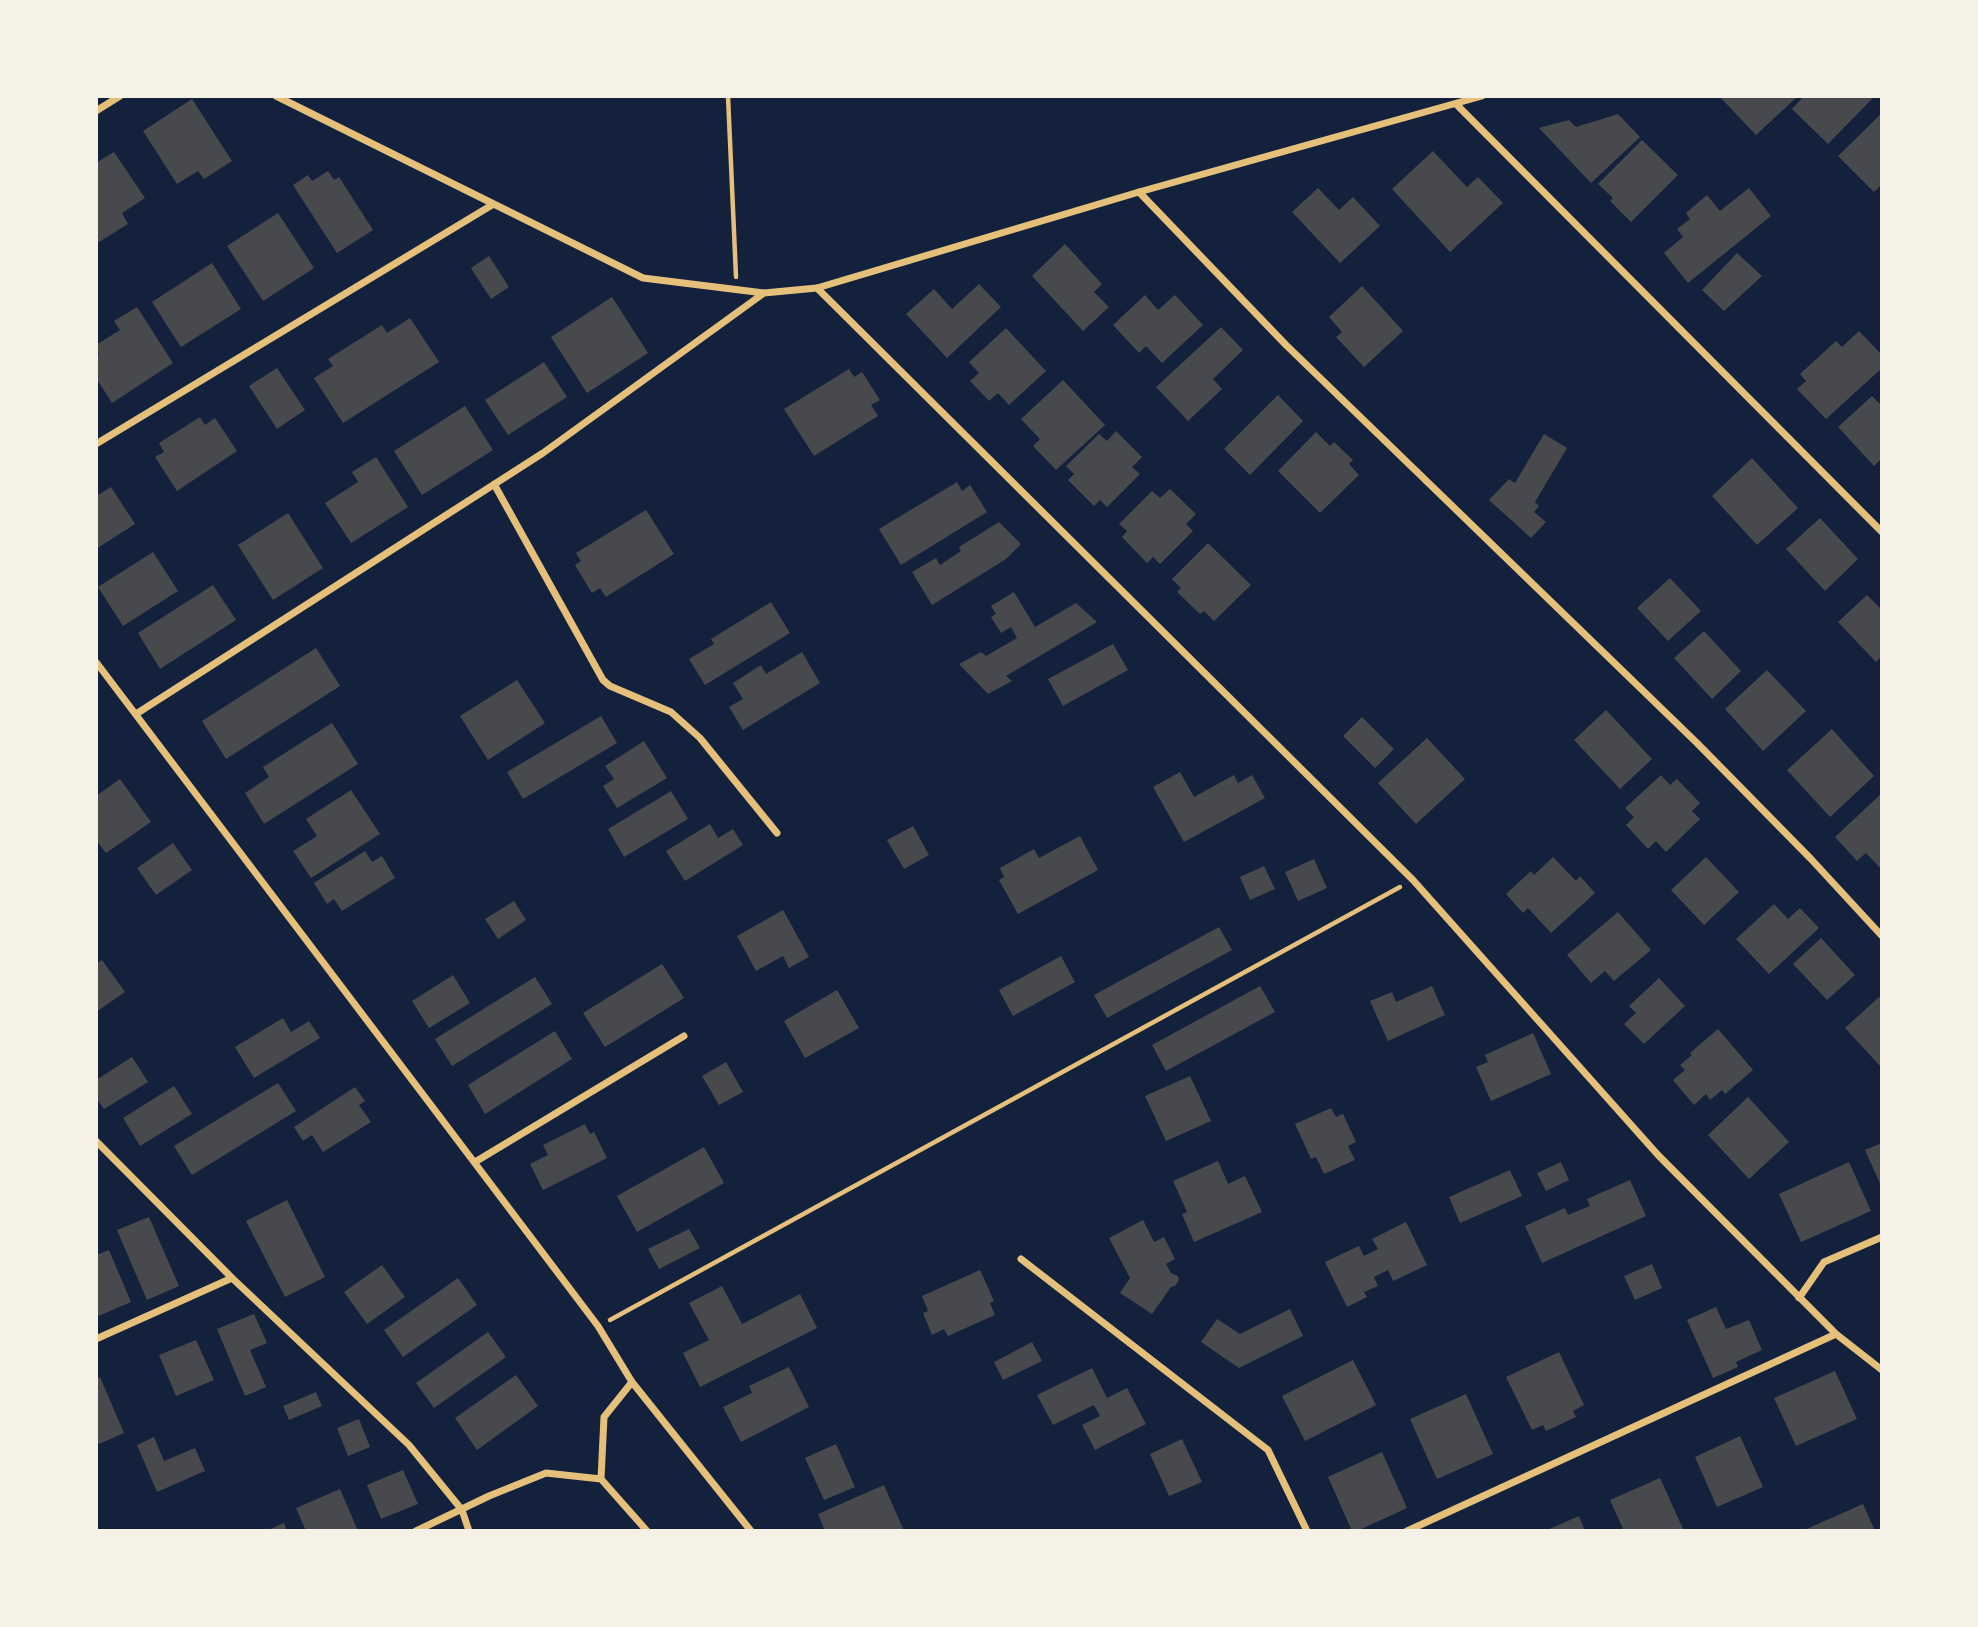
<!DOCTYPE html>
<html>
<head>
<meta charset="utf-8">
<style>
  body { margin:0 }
  #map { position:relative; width:1978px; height:1627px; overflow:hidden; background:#14213d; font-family:Helvetica,sans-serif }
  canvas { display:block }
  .frame { position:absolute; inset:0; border:98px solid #f6f1e7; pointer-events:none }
</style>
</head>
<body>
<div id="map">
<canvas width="1978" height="1627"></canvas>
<div class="frame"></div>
</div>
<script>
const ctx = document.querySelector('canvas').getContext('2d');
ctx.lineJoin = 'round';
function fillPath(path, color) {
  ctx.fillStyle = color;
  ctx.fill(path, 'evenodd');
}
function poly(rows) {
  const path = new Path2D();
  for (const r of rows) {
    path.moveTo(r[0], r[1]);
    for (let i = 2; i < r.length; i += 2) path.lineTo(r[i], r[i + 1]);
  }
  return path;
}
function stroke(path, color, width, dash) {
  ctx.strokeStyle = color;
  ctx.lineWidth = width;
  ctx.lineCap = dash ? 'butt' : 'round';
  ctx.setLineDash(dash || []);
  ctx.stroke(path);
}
fillPath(poly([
  [1719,96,1798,96,1756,135],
  [1804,96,1869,96,1872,99,1828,144,1792,109],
  [192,99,232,161,204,179,198,171,177,184,143,131],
  [1882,113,1882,184,1874,192,1838,156],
  [1618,114,1640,137,1591,183,1539,128,1569,120,1576,127],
  [1642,140,1678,175,1631,222,1610,201,1613,198,1598,184],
  [1433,151,1467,187,1478,177,1503,203,1450,252,1392,189],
  [114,152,145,198,122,213,128,224,99,242,96,238,96,163],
  [328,171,334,180,339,177,373,230,337,253,293,185,308,175,312,181],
  [1318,188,1339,210,1353,197,1380,226,1340,263,1292,212],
  [1749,188,1771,216,1688,283,1664,253,1683,237,1677,229,1690,219,1686,213,1707,195,1720,211],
  [278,213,314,268,263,301,227,246],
  [1065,244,1102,284,1094,292,1109,307,1083,331,1032,276],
  [1737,253,1762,276,1724,311,1702,290],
  [489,256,509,287,491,299,471,268],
  [212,263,241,309,181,347,152,302],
  [979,284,1001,307,947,358,906,314,934,289,952,309],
  [1362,286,1403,331,1364,367,1336,337,1342,332,1329,317],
  [1145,295,1158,310,1175,295,1203,325,1162,363,1146,346,1139,353,1113,325],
  [612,297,648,353,587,393,551,337],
  [137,307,173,363,112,403,96,378,96,356,99,354,96,345,120,330,114,321],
  [410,318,439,362,343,423,314,378,333,366,328,359,382,325,387,333],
  [1221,327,1243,350,1213,379,1222,389,1188,421,1156,387],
  [1006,328,1046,371,1009,405,998,393,989,401,970,381,979,373,969,362],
  [1859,331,1882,355,1882,368,1826,419,1797,389,1806,381,1800,374,1836,341,1842,347],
  [544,362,567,397,508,435,485,400],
  [277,368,305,410,277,429,249,386],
  [849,369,854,377,862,372,880,400,871,405,878,416,814,456,784,409],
  [1063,380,1105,425,1056,470,1033,446,1040,439,1021,419],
  [1278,395,1303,421,1250,475,1224,449],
  [1872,396,1882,406,1882,458,1874,466,1838,427],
  [465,406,493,450,422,495,394,451],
  [200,417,205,425,215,418,237,451,177,491,155,457,164,452,159,443],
  [1116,431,1142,457,1132,467,1140,474,1107,507,1100,500,1094,506,1068,480,1074,474,1066,466,1099,434,1107,441],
  [1316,432,1330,446,1334,442,1353,460,1349,464,1359,475,1320,513,1278,471],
  [1544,434,1567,448,1535,502,1539,506,1534,512,1546,522,1531,538,1489,500,1509,479,1515,483],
  [376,457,408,507,351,543,325,503,358,482,352,472],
  [1752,458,1798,508,1757,545,1712,496],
  [957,482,962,491,970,485,987,512,901,565,879,529],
  [111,487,135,524,96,549,96,496],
  [1170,489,1196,514,1186,524,1193,531,1160,564,1153,557,1147,563,1122,537,1127,531,1119,524,1152,491,1160,498],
  [646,510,674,554,606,597,600,588,592,593,575,565,581,561,576,553],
  [288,513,323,568,273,600,238,545],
  [1820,518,1858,559,1825,591,1786,549],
  [999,522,1021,544,1006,559,932,605,912,572,936,558,940,565,961,551,959,547],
  [1208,543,1251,585,1214,621,1204,611,1200,614,1177,592,1181,588,1172,579],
  [153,552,178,591,123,626,98,587],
  [1670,578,1701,611,1668,641,1637,608],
  [213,585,236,620,160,669,138,633],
  [1014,592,1035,627,1076,603,1097,622,1006,676,1012,681,988,694,959,664,981,652,986,656,1017,638,1011,627,1001,633,991,617,996,614,991,606],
  [1867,595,1880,608,1882,607,1882,656,1876,662,1838,622],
  [771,602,790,633,705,685,689,659,714,644,711,639],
  [1704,631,1741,671,1712,699,1674,658],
  [1113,644,1128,670,1063,706,1048,679],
  [316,648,340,686,226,759,202,721],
  [802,652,820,683,743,730,729,707,743,699,733,683,761,665,766,674],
  [1767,670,1806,711,1763,751,1725,709],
  [517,680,545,723,488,760,460,716],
  [1606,710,1652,759,1620,789,1574,740],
  [601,716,617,743,523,799,507,772],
  [1362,717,1394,749,1375,768,1343,736],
  [332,723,358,764,264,824,245,793,269,777,263,767],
  [1832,729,1874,776,1830,817,1787,770],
  [1427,738,1465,779,1416,824,1378,783],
  [644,741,667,778,617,808,603,786,614,779,605,766],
  [1180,772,1194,797,1234,775,1238,783,1252,775,1265,798,1184,842,1153,787],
  [1661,775,1670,785,1677,779,1700,803,1692,811,1700,819,1666,852,1656,841,1648,849,1626,825,1634,817,1625,808],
  [120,779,151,822,106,853,96,840,96,796],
  [351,790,380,834,311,878,293,851,317,836,306,819],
  [671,791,688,819,624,857,608,829],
  [1882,793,1882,870,1866,853,1857,861,1835,837],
  [710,824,718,838,733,829,743,845,685,881,666,851],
  [913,826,929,855,904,869,887,840],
  [1080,836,1098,870,1018,914,999,880,1004,877,1000,868,1034,849,1039,858],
  [173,843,192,870,156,895,137,868],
  [365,851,372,862,382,856,395,878,342,911,334,899,327,904,314,883],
  [1553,857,1576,881,1580,876,1595,893,1551,933,1528,908,1523,913,1506,894,1531,871,1534,875],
  [1706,857,1739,892,1704,925,1671,890],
  [1314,859,1327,888,1298,901,1285,872],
  [1264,866,1275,889,1250,900,1240,877],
  [514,901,526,920,498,939,485,919],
  [1774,904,1788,919,1800,908,1819,928,1769,974,1736,939],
  [783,910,809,957,789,968,783,956,756,971,737,936],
  [1618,912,1651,950,1614,981,1605,971,1591,983,1567,955],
  [1219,927,1232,950,1107,1018,1094,995],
  [1821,938,1855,975,1827,1000,1793,964],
  [1061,956,1075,982,1013,1016,999,990],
  [102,960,125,992,96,1012,96,964],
  [662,964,684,998,605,1047,583,1013],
  [453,975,470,1003,429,1028,412,1001],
  [535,977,552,1004,452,1066,435,1039],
  [1659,978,1685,1006,1644,1044,1624,1024,1636,1013,1629,1006],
  [1260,986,1275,1012,1166,1071,1152,1045],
  [1432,986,1445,1015,1388,1041,1370,1001,1392,992,1396,1002],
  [837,990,859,1028,805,1058,784,1021],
  [1879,997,1882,1000,1882,1068,1845,1028],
  [283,1018,291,1032,309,1021,320,1038,254,1078,235,1047],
  [1718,1029,1753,1070,1725,1094,1722,1090,1710,1100,1706,1094,1694,1105,1673,1080,1685,1070,1680,1065,1692,1055,1690,1053],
  [555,1031,572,1059,485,1114,468,1085],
  [1533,1033,1551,1074,1491,1101,1476,1067,1488,1062,1485,1055],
  [132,1057,148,1082,104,1109,96,1098,96,1080],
  [726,1062,743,1092,719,1105,702,1076],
  [1190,1076,1211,1121,1166,1141,1145,1096],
  [278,1083,296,1111,192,1175,174,1146],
  [174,1086,192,1114,140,1146,123,1118],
  [355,1087,365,1101,359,1105,371,1122,323,1152,312,1135,303,1141,294,1127],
  [1748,1097,1789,1142,1749,1179,1708,1135],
  [1331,1108,1336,1117,1343,1114,1356,1142,1348,1146,1355,1160,1324,1174,1316,1157,1311,1159,1295,1124],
  [585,1124,590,1134,594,1132,607,1158,543,1190,530,1164,548,1155,543,1145],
  [1882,1143,1882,1188,1865,1150],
  [704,1147,724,1183,637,1232,617,1196],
  [1218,1161,1228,1184,1245,1176,1262,1212,1194,1242,1182,1214,1187,1212,1173,1181],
  [1561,1162,1569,1180,1546,1191,1537,1173],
  [1849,1162,1871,1211,1801,1242,1779,1194],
  [1510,1170,1522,1196,1460,1223,1449,1197],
  [1630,1180,1646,1216,1542,1263,1525,1226,1565,1208,1568,1215,1590,1206,1587,1199],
  [287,1200,325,1277,285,1297,246,1221],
  [149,1217,179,1286,147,1300,117,1230],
  [1143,1220,1154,1242,1164,1237,1175,1259,1166,1264,1171,1273,1178,1276,1179,1280,1175,1286,1171,1287,1152,1314,1120,1293,1130,1278,1109,1238],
  [1406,1222,1427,1265,1393,1281,1388,1270,1374,1277,1378,1286,1364,1292,1367,1297,1347,1307,1325,1262,1359,1246,1364,1256,1378,1249,1372,1239],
  [689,1229,700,1248,659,1269,648,1249],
  [109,1250,131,1302,96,1317,96,1255],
  [1652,1264,1662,1288,1635,1300,1624,1276],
  [382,1265,405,1297,367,1324,344,1292],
  [980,1270,994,1301,990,1303,995,1315,948,1336,944,1329,932,1335,923,1313,928,1311,922,1296],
  [458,1278,477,1305,403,1357,384,1330],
  [722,1286,742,1324,800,1294,817,1328,700,1387,683,1353,709,1340,689,1303],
  [1716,1307,1726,1329,1749,1320,1762,1350,1736,1362,1738,1367,1713,1378,1687,1320],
  [1290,1309,1303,1336,1239,1368,1201,1342,1217,1319,1240,1334],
  [254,1314,267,1343,250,1350,266,1387,245,1396,217,1329],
  [488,1332,506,1357,434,1408,416,1383],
  [196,1340,214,1380,176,1396,159,1355],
  [1032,1342,1042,1361,1003,1380,994,1362],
  [1559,1352,1584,1405,1573,1411,1576,1417,1546,1431,1543,1425,1532,1430,1506,1377],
  [1353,1360,1376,1405,1305,1441,1282,1396],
  [789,1367,809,1407,741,1442,723,1407,752,1393,749,1386],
  [1092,1368,1107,1398,1127,1388,1146,1424,1095,1450,1082,1425,1100,1416,1094,1405,1053,1425,1037,1395],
  [1835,1371,1857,1419,1796,1446,1774,1398],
  [516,1375,538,1406,477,1450,455,1418],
  [100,1377,124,1433,99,1444,96,1438,96,1379],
  [316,1392,322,1406,289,1420,283,1406],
  [1466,1394,1493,1454,1437,1479,1410,1419],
  [359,1419,370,1447,348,1456,337,1428],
  [1740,1436,1763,1487,1717,1507,1695,1457],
  [154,1437,164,1461,195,1448,205,1471,157,1492,137,1445],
  [1182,1439,1202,1482,1169,1496,1150,1454],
  [836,1444,855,1487,824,1500,805,1458],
  [1382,1452,1407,1508,1357,1531,1352,1531,1328,1477],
  [403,1470,418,1504,381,1519,367,1485],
  [1660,1478,1684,1531,1624,1531,1610,1500],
  [884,1485,904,1531,825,1531,818,1514],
  [340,1489,358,1531,306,1531,296,1508],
  [1863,1504,1875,1531,1802,1531],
  [1579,1516,1585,1531,1545,1531],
  [284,1523,287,1531,266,1531]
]), '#48494c');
stroke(poly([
  [728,96,736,277],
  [610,1320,1400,887]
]), '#e5c07b', 4.5);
stroke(poly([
  [276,96,643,278,764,293,817,288,1139,192,1482,96],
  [1456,104,1882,532],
  [96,111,120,96],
  [1139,192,1286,345,1697,743,1811,859,1882,936],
  [817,288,1413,880,1658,1155,1836,1334,1882,1370],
  [96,444,492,205],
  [494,484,603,680,610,686,671,712,700,738,777,833],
  [96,662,598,1326,632,1382,751,1531],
  [136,714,543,453,764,293],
  [96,1141,232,1278,409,1445,462,1510,469,1531],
  [475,1162,684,1036],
  [1021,1259,1268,1450,1307,1531],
  [1799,1298,1824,1262,1882,1237],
  [96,1339,232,1278],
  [601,1479,604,1417,632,1382],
  [416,1531,489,1496,546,1473,601,1479,647,1531],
  [1407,1531,1836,1334]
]), '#e5c07b', 7);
</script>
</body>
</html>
